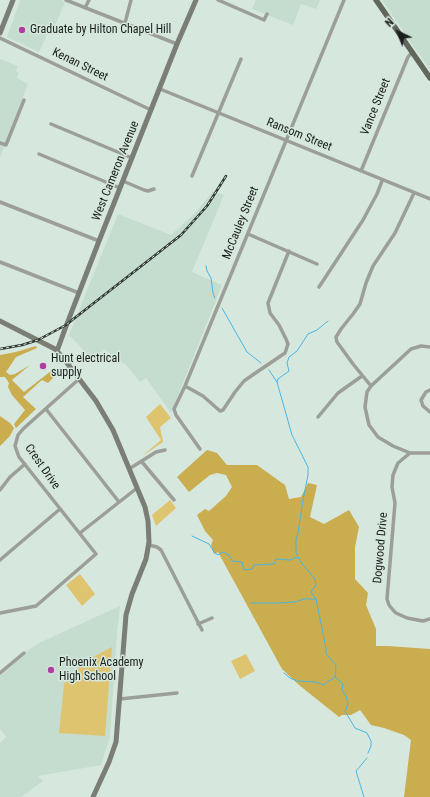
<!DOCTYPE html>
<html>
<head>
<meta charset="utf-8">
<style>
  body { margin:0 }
  #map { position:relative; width:430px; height:797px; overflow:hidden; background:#d6e7dd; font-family:"Roboto Condensed",sans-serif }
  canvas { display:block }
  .north { position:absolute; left:378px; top:12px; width:40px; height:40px; -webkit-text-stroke:3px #d6e7dd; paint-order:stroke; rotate:317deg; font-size:11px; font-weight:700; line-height:16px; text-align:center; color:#191f1c }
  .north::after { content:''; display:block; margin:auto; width:14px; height:18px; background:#191f1c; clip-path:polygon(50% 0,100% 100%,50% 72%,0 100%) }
</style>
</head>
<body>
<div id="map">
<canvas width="430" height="797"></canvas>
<div class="north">N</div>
</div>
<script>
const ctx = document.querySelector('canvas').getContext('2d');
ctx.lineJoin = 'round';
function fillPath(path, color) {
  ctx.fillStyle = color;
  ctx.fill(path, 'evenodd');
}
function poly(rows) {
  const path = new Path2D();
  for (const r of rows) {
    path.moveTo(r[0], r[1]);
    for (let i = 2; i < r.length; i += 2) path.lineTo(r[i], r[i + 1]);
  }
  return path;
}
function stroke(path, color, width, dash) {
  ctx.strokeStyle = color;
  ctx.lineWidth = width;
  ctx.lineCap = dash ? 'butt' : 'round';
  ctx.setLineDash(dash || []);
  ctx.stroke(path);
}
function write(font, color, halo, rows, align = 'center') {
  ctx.font = font + ' "Roboto Condensed",sans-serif';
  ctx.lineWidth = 3;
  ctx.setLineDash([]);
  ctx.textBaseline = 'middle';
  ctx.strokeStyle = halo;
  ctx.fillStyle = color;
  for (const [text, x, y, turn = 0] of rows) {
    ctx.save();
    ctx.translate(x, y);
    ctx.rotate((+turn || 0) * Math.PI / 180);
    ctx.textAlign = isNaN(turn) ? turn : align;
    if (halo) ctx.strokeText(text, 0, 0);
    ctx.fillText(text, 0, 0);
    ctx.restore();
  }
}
fillPath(poly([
  [20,0,61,0,65,2,54,28,50,28,39,52,7,37],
  [256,0,320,0,316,9,301,4,293,25,252,9],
  [382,0,430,0,430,70,421,57],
  [0,59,18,66,16,71,19,73,17,78,28,84,0,158],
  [213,191,224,195,192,272,222,285,171,413,146,378,140,382,126,365,104,349,93,360,69,335,118,214,171,235,196,212],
  [120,606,117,633,110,737,101,765,38,776,43,781,21,797,0,797,0,743,6,737,10,742,0,729,0,673,24,653,39,643]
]), '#c5ddcf');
fillPath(poly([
  [160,404,171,418,160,427,163,442,142,456,161,440,146,417],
  [170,500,176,508,156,526,152,515],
  [80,574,95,594,82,606,66,585],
  [112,647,105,736,59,733,64,684,84,662],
  [246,654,255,671,240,679,231,661]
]), '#dfc46f');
fillPath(poly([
  [36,346,37,348,16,357,6,372,10,375,15,374,30,365,12,380,24,392,51,371,55,376,48,383,42,380,23,397,36,409,16,428,14,424,25,410,12,395,8,387,9,383,5,377,0,377,0,355,16,352],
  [0,416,10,423,14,428,10,436,0,446],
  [207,450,217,453,227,465,257,465,285,485,289,499,301,497,308,483,317,485,310,517,324,524,349,510,359,527,355,547,355,579,368,593,366,605,376,629,376,646,388,646,430,649,430,797,404,797,411,740,404,735,384,728,371,725,360,710,351,715,342,715,339,717,299,685,282,669,218,552,214,554,211,545,213,540,205,531,197,515,205,509,209,511,226,496,232,487,226,475,217,473,210,475,189,492,177,477]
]), '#caad4f');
stroke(poly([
  [206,266,207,271,211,278,213,293,215,298],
  [222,308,247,352,261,363],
  [269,370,277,382,292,435,308,467,308,475,303,500,298,533,296,539,296,553,302,564,315,579,316,585,311,592,316,599,326,648,326,654,336,665,335,677,343,684,342,690,346,696,348,704,345,711,355,728,367,733,371,741,371,746,368,753],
  [277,382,278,379,289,371,287,363,289,357,297,351,308,334,317,330,328,321],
  [192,536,209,544,214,552,218,555,223,552,229,555,232,561,242,562,244,570,252,569,254,565,274,564,276,559,290,560,294,558,298,558],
  [251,603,278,603,295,602,304,599,316,599],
  [284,673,290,678,297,681,316,682,323,685,335,677],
  [364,797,356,771,367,758]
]), '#48b5e2', 1);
stroke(poly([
  [66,0,177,44],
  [218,0,264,20,267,14],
  [85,8,89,0],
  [125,23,131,0],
  [0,38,151,110],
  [160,89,430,199],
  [51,124,132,158],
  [0,143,6,145,24,100],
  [39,154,120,188],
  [361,171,408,57,412,52],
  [192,176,241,59],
  [123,181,144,190,148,191,154,189],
  [0,202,99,241],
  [248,234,317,264],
  [0,262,79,293],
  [319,287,363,220,377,194,382,181],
  [430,347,421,346,411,349,371,386,367,392,365,407,369,425,378,437,393,446,410,453,430,453],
  [185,386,203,396,220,411,223,410,235,392,244,381,254,374,285,353,288,344,286,339,279,325,270,313,268,303,289,251],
  [371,386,353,364,337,342,336,337,341,329,353,314,360,304,366,283,373,266,395,233,414,193],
  [430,390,426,392,421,400,423,406,430,412],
  [46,409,119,502],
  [318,417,338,393,362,376],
  [200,449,176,415,174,409,185,386,344,0],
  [410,453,398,463,393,475,392,487,395,503,387,599,389,605,393,610,396,613,407,618,423,621,430,619],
  [142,462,174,500],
  [129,469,156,452,165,450],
  [0,490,10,477,25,464],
  [80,533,137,488],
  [149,545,157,547,161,550,202,630],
  [0,560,60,509],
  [0,613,36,606,96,554,19,457,15,446,18,435,23,429,79,379],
  [198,624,212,618],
  [0,673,24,653],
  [120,699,177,693]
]), '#9c9f98', 3.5);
stroke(poly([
  [0,33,13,0],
  [0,321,55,349,64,359,96,401,113,430,145,507,148,521,149,542,146,559,132,594,126,615,116,742,109,762,93,797],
  [57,351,65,329,99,241,177,44,196,0]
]), '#7a7e75', 5);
stroke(poly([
  [376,0,430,78]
]), '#62675c', 5.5);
const rail = poly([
  [0,349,22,345,38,340,66,325,76,317,181,235,207,206,226,176]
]);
stroke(rail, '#313935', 2.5);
stroke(rail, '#d6e7dd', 1, [3]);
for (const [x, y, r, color] of [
  [22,30,4,"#ab40a1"],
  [43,366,4,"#ab40a1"],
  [51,670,4,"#ab40a1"]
]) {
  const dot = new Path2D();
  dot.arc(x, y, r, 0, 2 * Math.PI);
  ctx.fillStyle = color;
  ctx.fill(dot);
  stroke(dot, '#d6e7dd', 1.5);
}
write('12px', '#191f1c', '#d6e7dd', [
  ["Graduate by Hilton Chapel Hill",30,30],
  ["Hunt electrical",51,359],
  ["supply",51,373],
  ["Phoenix Academy",59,663],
  ["High School",59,677]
], 'left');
write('12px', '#191f1c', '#d6e7dd', [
  ["Kenan Street",80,65,26],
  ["Vance Street",376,107,-68],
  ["Ransom Street",299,135,22],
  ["West Cameron Avenue",116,171,-68],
  ["McCauley Street",241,223,-68],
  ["Crest Drive",42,467,55],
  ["Dogwood Drive",381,548,-85]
]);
</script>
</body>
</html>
